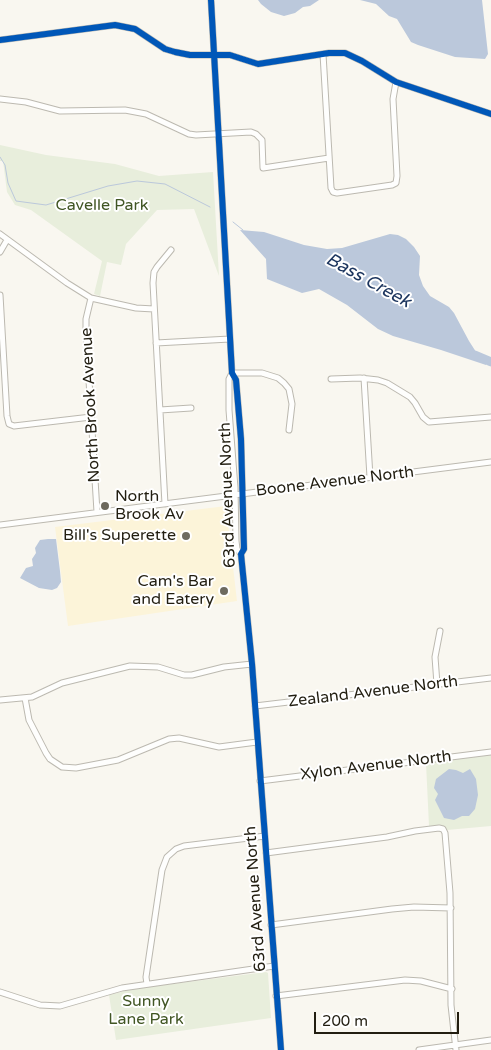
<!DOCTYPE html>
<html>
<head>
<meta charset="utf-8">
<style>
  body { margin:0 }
  #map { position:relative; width:491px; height:1050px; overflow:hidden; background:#f9f7f0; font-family:"Varela Round",sans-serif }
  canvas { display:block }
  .scale { position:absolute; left:314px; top:1012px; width:145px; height:22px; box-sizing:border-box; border:2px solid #221e11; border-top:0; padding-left:6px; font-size:15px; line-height:18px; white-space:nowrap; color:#221e11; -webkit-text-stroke:4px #fff; paint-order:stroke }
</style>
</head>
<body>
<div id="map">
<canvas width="491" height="1050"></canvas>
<div class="scale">200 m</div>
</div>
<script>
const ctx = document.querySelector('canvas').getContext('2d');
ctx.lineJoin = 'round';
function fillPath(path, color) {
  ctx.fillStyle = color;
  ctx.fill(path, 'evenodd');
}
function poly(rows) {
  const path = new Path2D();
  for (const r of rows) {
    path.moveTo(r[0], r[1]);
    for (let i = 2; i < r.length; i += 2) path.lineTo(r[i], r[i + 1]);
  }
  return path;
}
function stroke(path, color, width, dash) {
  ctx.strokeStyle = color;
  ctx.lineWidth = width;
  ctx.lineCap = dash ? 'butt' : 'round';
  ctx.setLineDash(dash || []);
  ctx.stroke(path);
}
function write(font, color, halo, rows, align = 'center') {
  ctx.font = font + ' "Varela Round",sans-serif';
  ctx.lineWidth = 4;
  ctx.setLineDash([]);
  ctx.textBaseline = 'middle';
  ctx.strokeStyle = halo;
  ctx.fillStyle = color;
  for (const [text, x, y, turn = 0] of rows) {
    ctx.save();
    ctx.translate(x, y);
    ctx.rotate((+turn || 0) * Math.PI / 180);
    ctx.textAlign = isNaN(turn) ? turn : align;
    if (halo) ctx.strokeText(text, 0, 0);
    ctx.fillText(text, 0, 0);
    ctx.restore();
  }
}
fillPath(poly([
  [226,506,237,601,68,626,55,527]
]), '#fcf4d9');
fillPath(poly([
  [0,145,46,155,115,164,159,176,213,172,219,276,194,209,157,210,126,244,121,265,107,262,100,296,94,294,102,261,31,210,15,205,7,192,3,161,0,161],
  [491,755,491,826,447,830,442,825,429,826,426,763],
  [266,972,268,973,271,1018,116,1040,109,995,133,989]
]), '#e8eedc');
fillPath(poly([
  [258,0,319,0,310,6,303,7,295,13,284,16,271,12,261,4],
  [360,0,482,0,488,54,485,59,455,57,418,45,411,42,397,19,389,16,376,4],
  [240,230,264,232,304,245,327,249,342,248,390,234,398,235,406,239,414,247,420,256,419,275,423,286,430,296,449,307,454,313,469,341,478,355,485,360,486,365,441,350,393,336,378,329,347,305,319,289,302,293,267,279,266,259],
  [48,539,56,539,60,571,61,582,57,588,52,590,39,588,20,578,26,568,33,566,32,559,36,553,35,548,40,540],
  [449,769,456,770,463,773,470,769,476,779,478,795,475,809,469,816,462,816,454,820,444,818,435,800,438,794,434,788,436,779]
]), '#bbc8db');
stroke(poly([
  [0,157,5,165,8,183,16,201,46,205,108,186,137,181,165,184,210,207],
  [233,222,243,230]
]), '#bbc8db', 1);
stroke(poly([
  [475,355,491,362]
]), '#bbc8db', 9);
const minor = poly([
  [211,0,232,373,236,380,241,439,244,549,241,554,252,664,281,1050],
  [0,40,115,25,135,29,165,49,175,52,190,55,230,55,258,64,329,53,345,53,362,61,396,82,491,114],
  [323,54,331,188,333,192,337,193,392,185,396,183,397,176,393,99,396,82],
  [0,99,26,102,60,111,125,110,146,114,189,134,196,135,251,132,256,134,262,140,263,168,329,158],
  [0,234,67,283,91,298,136,308,154,309],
  [0,252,7,240],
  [0,295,7,416,9,424,14,426,91,417],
  [91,298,86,319,86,331,97,512],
  [156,343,230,339],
  [232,373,229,379,229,410,235,488,236,541,237,549,241,554],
  [232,373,262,373,278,378,284,383,289,389,292,404,289,430],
  [364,378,370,477],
  [331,379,360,378,378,380,387,383,410,397,415,403,423,417,429,422,491,417],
  [160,410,191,408],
  [165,504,153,283,154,272,157,267,171,250],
  [0,525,491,462],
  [437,684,435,657,440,631],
  [25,698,29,720,46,753,50,759,62,767,76,768,118,760,169,739,179,738,219,747,257,742],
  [0,700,32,697,62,683,130,666,158,667,184,675,192,675,224,667,252,664],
  [255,706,491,678],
  [260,781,491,752],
  [266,853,387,837,415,831,439,828,443,829,445,833,450,893,451,1005,456,1050],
  [271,925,392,909,414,907,451,908],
  [147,984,146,977,162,870,167,857,176,849,184,846,265,836],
  [0,992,40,1005,60,1006,122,988,274,966],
  [276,996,405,980,421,981,452,989],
  [419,1050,491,1040]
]);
stroke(minor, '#bcb9b0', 7);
stroke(minor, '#fefefd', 5);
stroke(poly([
  [211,0,232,373,236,380,241,439,244,549,241,554,252,664,281,1050],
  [0,40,115,25,135,29,165,49,175,52,190,55,230,55,258,64,329,53,345,53,362,61,396,82,491,114]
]), '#0057b8', 6);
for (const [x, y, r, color] of [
  [105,506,5,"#6d6a5f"],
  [186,536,5,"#6d6a5f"],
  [224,591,5,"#6d6a5f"]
]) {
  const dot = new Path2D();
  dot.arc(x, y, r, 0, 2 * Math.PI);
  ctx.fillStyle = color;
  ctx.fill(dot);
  stroke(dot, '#fff', 2);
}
write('16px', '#415624', '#fff', [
  ["Cavelle Park",102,206],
  ["Sunny",146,1002],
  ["Lane Park",146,1020]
]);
write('16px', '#221e11', '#fff', [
  ["North Brook Avenue",91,405,-93],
  ["Boone Avenue North",335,482,-7],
  ["63rd Avenue North",228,495,-92],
  ["Zealand Avenue North",373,692,-7],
  ["Xylon Avenue North",376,766,-7],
  ["63rd Avenue North",256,899,-94]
]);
write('16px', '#221e11', '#fff', [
  ["North",115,497,"left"],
  ["Brook Av",115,515,"left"],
  ["Bill's Superette",176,536],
  ["Cam's Bar",214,582],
  ["and Eatery",214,600]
], 'right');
write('italic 18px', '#1c355e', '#fff', [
  ["Bass Creek",368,281,29]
]);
</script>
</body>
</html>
